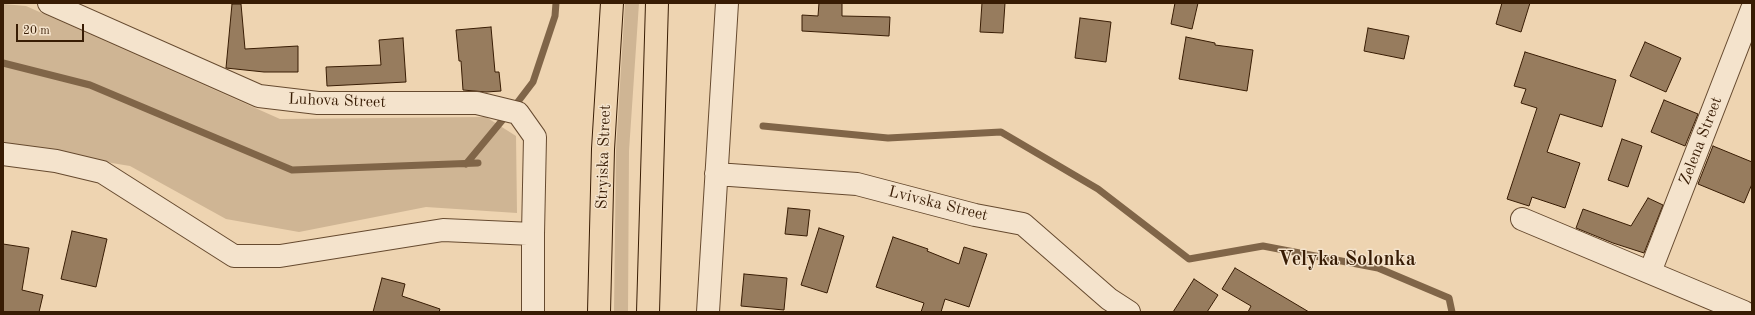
<!DOCTYPE html>
<html>
<head>
<meta charset="utf-8">
<style>
  body { margin:0 }
  #map { position:relative; width:1755px; height:315px; overflow:hidden; background:#eed4b1; font-family:"Old Standard TT",serif }
  canvas { display:block }
  .frame { position:absolute; inset:0; border:4px solid #381c04; pointer-events:none }
  .scale { position:absolute; left:16px; top:24px; width:68px; height:18px; box-sizing:border-box; border:2px solid #381c04; border-top:0; padding-left:5px; font-size:12px; line-height:14px; white-space:nowrap; color:#381c04; -webkit-text-stroke:3px #f4e3cc; paint-order:stroke }
</style>
</head>
<body>
<div id="map">
<canvas width="1755" height="315"></canvas>
<div class="frame"></div>
<div class="scale">20 m</div>
</div>
<script>
const ctx = document.querySelector('canvas').getContext('2d');
ctx.lineJoin = 'round';
function fillPath(path, color) {
  ctx.fillStyle = color;
  ctx.fill(path, 'evenodd');
}
function poly(rows) {
  const path = new Path2D();
  for (const r of rows) {
    path.moveTo(r[0], r[1]);
    for (let i = 2; i < r.length; i += 2) path.lineTo(r[i], r[i + 1]);
  }
  return path;
}
function stroke(path, color, width, dash) {
  ctx.strokeStyle = color;
  ctx.lineWidth = width;
  ctx.lineCap = dash ? 'butt' : 'round';
  ctx.setLineDash(dash || []);
  ctx.stroke(path);
}
function write(font, color, halo, rows, align = 'center') {
  ctx.font = font + ' "Old Standard TT",serif';
  ctx.lineWidth = 3;
  ctx.setLineDash([]);
  ctx.textBaseline = 'middle';
  ctx.strokeStyle = halo;
  ctx.fillStyle = color;
  for (const [text, x, y, turn = 0] of rows) {
    ctx.save();
    ctx.translate(x, y);
    ctx.rotate((+turn || 0) * Math.PI / 180);
    ctx.textAlign = isNaN(turn) ? turn : align;
    if (halo) ctx.strokeText(text, 0, 0);
    ctx.fillText(text, 0, 0);
    ctx.restore();
  }
}
fillPath(poly([
  [625,3,639,3,629,151,628,312,614,312,616,150],
  [3,4,26,6,280,119,486,117,516,136,517,213,426,207,299,232,226,219,130,166,3,145]
]), '#cfb594');
stroke(poly([
  [3,63,90,85,292,170,478,163],
  [517,103,533,82,555,16,556,3],
  [763,126,888,138,1001,132,1098,189,1189,259,1263,246,1378,268,1449,298,1452,312],
  [466,164,505,117]
]), '#806548', 7);
const building = poly([
  [819,3,842,3,842,16,890,17,889,36,802,31,802,15,818,16,819,3],
  [982,3,1005,3,1003,33,980,32,982,3],
  [1175,3,1198,3,1192,29,1171,24,1175,3],
  [1502,3,1530,3,1521,32,1496,24,1502,3],
  [232,4,241,4,245,49,298,46,298,72,264,72,226,68,232,4],
  [1080,18,1111,22,1106,62,1075,58,1080,18],
  [491,27,495,72,499,72,501,91,486,92,463,90,461,61,459,61,456,30,491,27],
  [1368,28,1409,36,1404,59,1364,51,1368,28],
  [1186,37,1215,43,1215,45,1253,50,1247,91,1179,79,1186,37],
  [403,38,406,82,327,86,326,67,381,65,379,40,403,38],
  [1645,42,1681,58,1666,92,1630,76,1645,42],
  [1525,52,1616,80,1602,127,1560,114,1547,152,1580,163,1565,208,1532,197,1529,206,1507,199,1537,108,1521,103,1526,89,1514,86,1525,52],
  [1664,100,1698,114,1685,146,1651,132,1664,100],
  [1622,139,1642,146,1628,187,1608,180,1622,139],
  [1713,146,1752,162,1752,184,1744,203,1698,184,1713,146],
  [1648,198,1663,205,1644,253,1613,243,1576,228,1583,209,1631,226,1648,198],
  [788,208,810,210,807,236,785,234,788,208],
  [819,228,844,236,827,293,801,285,819,228],
  [72,231,107,239,96,287,61,279,72,231],
  [893,237,928,249,927,251,959,264,964,247,987,254,969,307,945,299,941,312,921,312,924,303,876,287,893,237],
  [3,244,29,248,22,290,43,295,39,312,3,312,3,244],
  [1235,268,1309,312,1248,312,1251,306,1222,289,1235,268],
  [744,274,787,278,784,310,741,306,744,274],
  [382,278,405,284,402,296,440,309,439,312,373,312,382,278],
  [1194,279,1218,295,1207,312,1173,312,1194,279]
]);
fillPath(building, '#977c5e');
stroke(building, '#381c04', 1);
const minor = poly([
  [49,3,259,96,318,103,477,103,518,113,535,137,533,234,533,312],
  [3,154,56,161,102,172,234,256,280,256,443,230,533,234],
  [716,174,857,184,975,215,1023,224,1109,299,1129,312],
  [1522,219,1744,312],
  [1650,272,1752,9],
  [708,312,727,3]
]);
const highway = poly([
  [599,312,603,149,612,3],
  [648,312,657,3]
]);
stroke(minor, '#664a2f', 24);
stroke(highway, '#381c04', 24);
stroke(minor, '#f4e3cc', 22);
stroke(highway, '#eed4b1', 22);
write('16px', '#381c04', '#f4e3cc', [
  ["Luhova Street",337,101,2],
  ["Zelena Street",1701,141,-69],
  ["Stryiska Street",604,157,-88],
  ["Lvivska Street",938,204,14]
]);
write('bold 20px', '#381c04', '#f4e3cc', [
  ["Velyka Solonka",1347,260]
]);
</script>
</body>
</html>
